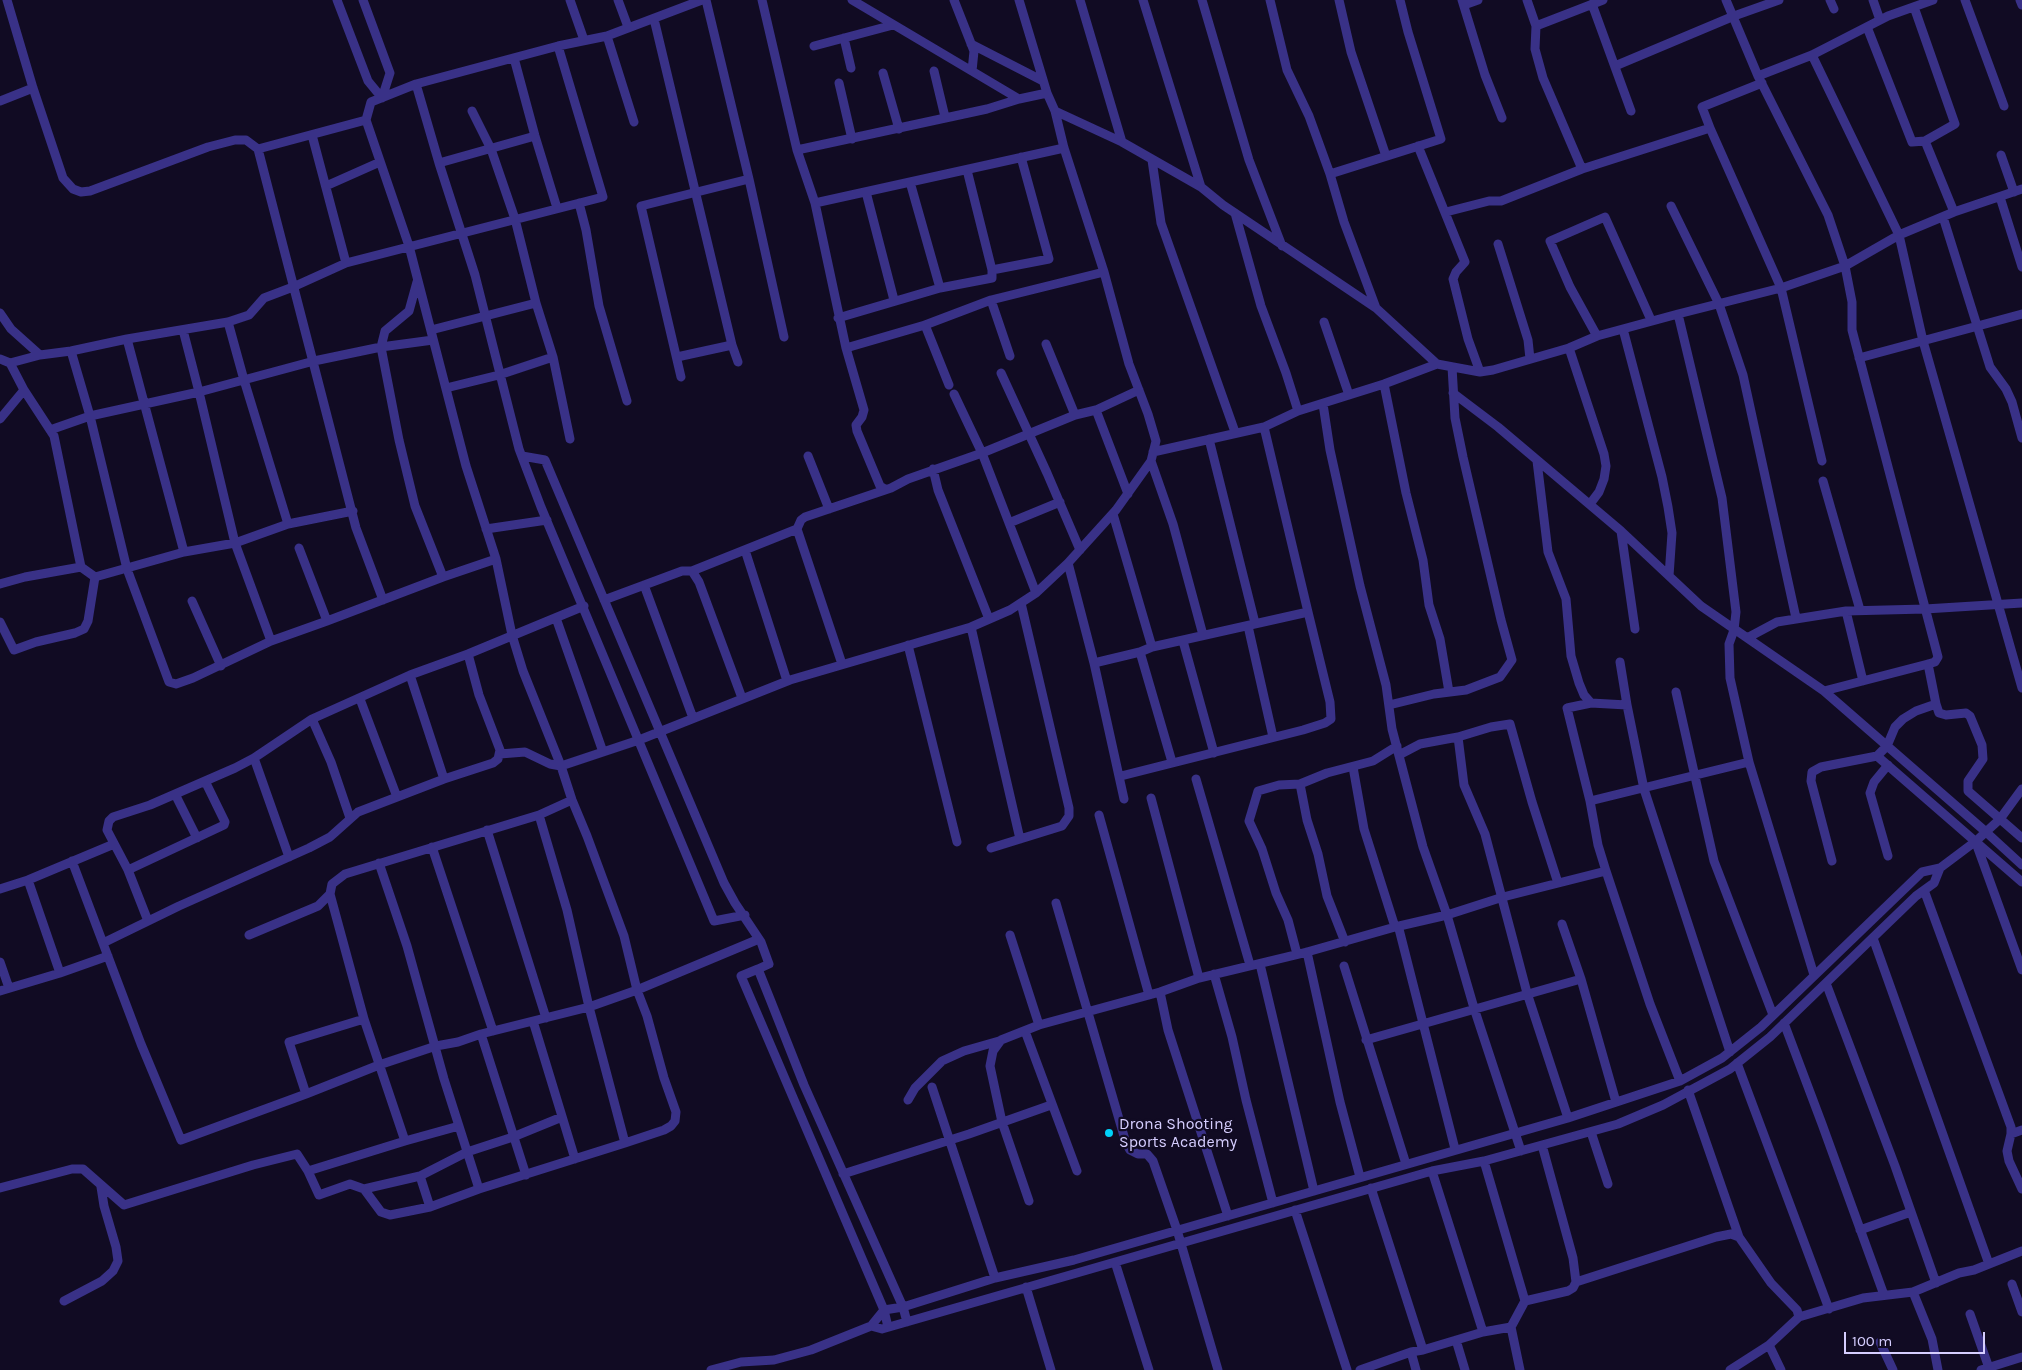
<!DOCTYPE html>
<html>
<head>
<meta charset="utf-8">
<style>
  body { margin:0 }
  #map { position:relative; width:2022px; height:1370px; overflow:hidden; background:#110b23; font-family:Karla,sans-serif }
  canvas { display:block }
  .scale { position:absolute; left:1844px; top:1332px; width:141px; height:22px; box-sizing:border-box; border:2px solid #d6ceff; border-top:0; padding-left:6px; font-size:15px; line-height:18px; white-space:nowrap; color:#d6ceff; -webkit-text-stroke:4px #110b23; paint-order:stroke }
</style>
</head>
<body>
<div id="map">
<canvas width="2022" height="1370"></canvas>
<div class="scale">100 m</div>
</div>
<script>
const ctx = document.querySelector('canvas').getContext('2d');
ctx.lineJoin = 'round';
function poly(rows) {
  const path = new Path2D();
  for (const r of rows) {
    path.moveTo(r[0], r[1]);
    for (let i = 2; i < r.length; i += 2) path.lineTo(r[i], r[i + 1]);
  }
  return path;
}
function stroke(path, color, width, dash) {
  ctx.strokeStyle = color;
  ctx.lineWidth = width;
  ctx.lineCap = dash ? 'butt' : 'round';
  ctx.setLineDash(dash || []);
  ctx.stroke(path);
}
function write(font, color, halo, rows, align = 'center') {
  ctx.font = font + ' Karla,sans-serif';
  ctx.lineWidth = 4.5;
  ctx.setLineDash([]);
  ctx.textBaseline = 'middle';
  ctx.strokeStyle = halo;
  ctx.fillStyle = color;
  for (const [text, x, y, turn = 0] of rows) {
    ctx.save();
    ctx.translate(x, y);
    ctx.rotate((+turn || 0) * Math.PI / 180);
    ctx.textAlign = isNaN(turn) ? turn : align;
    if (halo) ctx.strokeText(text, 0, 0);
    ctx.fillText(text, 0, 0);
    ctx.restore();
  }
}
stroke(poly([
  [7,0,33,88,63,178,73,189,81,192,90,191,208,147,235,140,246,140,258,149,356,528,383,600],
  [337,0,368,81,382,98,390,73,363,0],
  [570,0,584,40],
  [618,0,628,27],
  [706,0,749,179,784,337],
  [762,0,797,150,815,203,846,348,925,325,991,300,1104,272],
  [852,0,1019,99,1047,93],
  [954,0,974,51,972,71],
  [1080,0,1122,142],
  [1143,0,1201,187],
  [1202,0,1249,160,1282,246],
  [1270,0,1287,70,1309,116,1330,174,1344,222,1376,308],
  [1339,0,1351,52,1386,156],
  [1462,0,1485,75,1502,118],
  [1726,0,1758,76,1828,215,1845,266,1852,302,1852,330,1938,657,1935,662,1928,664,1824,691],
  [1830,0,1834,9],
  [1873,0,1880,20],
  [1965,0,2004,106],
  [2020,0,2022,5],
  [1592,4,1631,111],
  [1464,5,1478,0],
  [1914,7,1955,124,1925,141],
  [654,19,732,345,738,362],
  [1536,26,1603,0],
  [1867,27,1912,142,1925,141,1954,212],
  [607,36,634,122],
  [844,38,851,68],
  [971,44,1043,81],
  [814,46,893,25],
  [1812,55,1899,235,1923,341,2022,688],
  [514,58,535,136,557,208],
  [1615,66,1734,16,1779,0],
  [934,71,945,117],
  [883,73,899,129],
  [1758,76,1812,55,1888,16,1933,0],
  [839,83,852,139],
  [416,84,439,163,475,275,519,449,541,507,714,921,745,915],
  [0,101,33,88],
  [472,111,491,149,515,219,536,303,553,357,570,439],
  [1055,111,1122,142,1201,187,1223,205,1376,308,1437,364,1480,372,1493,370,1569,348,1597,336,1678,314,1722,498,1736,612,1734,630,1729,644,1730,678,1749,762,1590,801],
  [1710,128,1702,107,1762,83],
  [312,135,346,263],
  [1418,146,1465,262,1456,272,1453,279,1468,339,1480,372],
  [258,149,366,120,371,102,416,84,558,46,607,36,702,0],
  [797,150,987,109,1019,99],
  [2001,155,2014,192],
  [1152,160,1161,223,1235,432],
  [439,163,535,136],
  [1582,169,1710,128,1781,288,1822,461],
  [967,170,992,270,1049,259,1021,157],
  [1330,174,1441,139,1408,32,1400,0],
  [326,186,380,162],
  [866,192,894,300],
  [2000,197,2022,267],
  [579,203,586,230,599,306,627,401],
  [815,203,1064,148],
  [1671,206,1719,304,1743,375,1796,618],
  [1446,212,1489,201,1501,201,1582,169,1543,78,1535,49,1536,26,1527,0],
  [1235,213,1261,306,1286,373,1298,411],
  [1943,217,1990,367,2006,389,2012,402,2022,438],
  [1498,244,1528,340,1530,359],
  [417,282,409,311,385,331,381,347,399,440,415,506,443,577],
  [940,288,992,278,992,270],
  [991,300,1010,356],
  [0,313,11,329,40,355],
  [1678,314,1781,288,1845,266,1899,235,1954,212,2022,189],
  [838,318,940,288,910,182],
  [228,322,244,380,288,524],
  [1324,322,1349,395],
  [925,325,949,385],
  [1623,329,1662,477,1668,507,1672,533,1669,576],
  [183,330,199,392,235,543,271,641,327,621,443,577,496,559],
  [431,330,536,303],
  [1597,336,1570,287,1550,241,1605,217,1651,320],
  [127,339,184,552],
  [1046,344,1075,415],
  [846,348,864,410,862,417,856,425,857,431,880,486,885,489],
  [1569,348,1604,454,1606,466,1604,479,1599,492,1590,504],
  [71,351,90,416,127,569,169,682,176,684,193,678,271,641],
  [677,357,732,345],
  [1859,358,2022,314],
  [0,359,10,363,40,355,71,351,127,339,228,322,249,315,264,298,293,287,346,263,603,197,558,46],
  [1001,373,1047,473,1080,550],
  [681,377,641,206,749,179],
  [1384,384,1406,493,1423,560,1429,605,1440,639,1449,692],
  [446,388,499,375,553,357],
  [24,390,54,436,81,567,95,577,184,552,235,543,288,524,353,511],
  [1453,393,1498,427,1621,531,1701,606,1824,691,1986,832,2022,865],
  [954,394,982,453,1036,593],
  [1323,404,1330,450,1360,586,1386,685,1392,729,1423,847,1447,915,1474,1008,1521,1151],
  [1096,410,1128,494],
  [0,419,24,390,10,363],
  [50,430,90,416,199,392,314,361,381,347,433,340],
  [1209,439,1255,623],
  [1153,452,1264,427,1298,411,1384,384,1437,364],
  [522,456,545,460,724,883,735,903,761,942,769,964,758,969,770,999,804,1085,903,1307,907,1322],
  [808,456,829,509],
  [1151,461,1173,524,1203,635],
  [1537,461,1548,552,1566,599,1571,656,1579,683,1584,695,1591,703],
  [933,469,938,490,989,619],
  [1823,481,1860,610],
  [1113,514,1152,647],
  [1009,523,1060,502],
  [486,529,547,520],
  [797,529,842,664],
  [1621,531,1635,629],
  [299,548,327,621],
  [745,550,787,681],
  [1068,563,1094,663,1124,799],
  [692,571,797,529,801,520,805,517,891,488,908,479,982,453,1075,415,1096,410,1139,390],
  [0,584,25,577,81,567],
  [644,585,693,718],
  [604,600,682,571,692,571,699,582,742,698],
  [192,601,221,666],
  [1846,611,1863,681],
  [556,618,603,752],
  [0,622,14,650,36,642,75,633,84,629,88,621,95,577],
  [1248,626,1273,737],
  [971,627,1020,839],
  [1747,638,1777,622,1846,611,1925,609,2022,603],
  [1183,641,1214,753],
  [908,645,957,842],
  [1140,652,1172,762],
  [1094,663,1140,652,1152,647,1308,612,1264,427],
  [1928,664,1936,704,1939,713,1946,715,1966,713,1970,716,1982,745,1983,759,1968,781,1968,791,2022,838],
  [410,675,444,779],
  [1676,692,1714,861,1773,1015],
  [360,699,397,797],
  [1389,705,1434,694,1466,690,1500,677,1512,660,1501,620,1463,457,1455,418,1452,367],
  [1627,705,1644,789,1730,1052],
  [312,719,331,762,350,818],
  [500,754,525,752,550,764,561,766,639,740,790,680,971,627,1010,610,1036,593,1068,563,1116,510,1151,461,1156,441,1148,414,1129,364,1104,272,1064,148,1055,111,1047,93,1019,0],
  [1399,755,1420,744,1458,737],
  [1877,756,2022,882],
  [254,758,289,857],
  [1749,762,1814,975],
  [1353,767,1364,829,1395,927],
  [1121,776,1303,730,1325,723,1331,719,1330,702,1308,612],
  [1196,779,1250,965],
  [175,794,197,838],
  [1151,798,1199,978],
  [539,815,567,910,589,1007,625,1143],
  [1099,815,1149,995],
  [487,830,546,1018],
  [1976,843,2022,970],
  [432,847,493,1031],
  [991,848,1062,826,1069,816,1069,808,1021,603],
  [1888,856,1870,793,1874,782,1888,765],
  [72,861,141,1044,181,1140,306,1094,379,1065,436,1046,458,1042,481,1034,589,1007,637,990,759,939],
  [1832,861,1811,781,1812,772,1821,767,1877,756,1887,746,1895,727,1903,719,1916,711,1936,704],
  [379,863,407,946,444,1079,479,1189],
  [128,870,224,825,225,822,205,781],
  [1606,871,1650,1004,1680,1081],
  [28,880,60,973],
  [1558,883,1532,802,1510,724,1491,727,1458,737,1464,785,1485,834,1527,993,1568,1118],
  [0,889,28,880,114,844],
  [1924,890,2011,1127,2011,1134,2007,1151,2009,1161,2022,1189],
  [330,894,364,1019,405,1141],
  [1056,903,1126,1143,1130,1150,1138,1154,1147,1154,1153,1161,1177,1230,1218,1370],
  [148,921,128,870,107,830,109,821,113,817,150,805,235,768,254,758,312,719,410,675,468,654,584,606],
  [1562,924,1581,979],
  [1399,929,1455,1149],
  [249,935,318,906,330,894,332,884,345,874,539,815,572,800],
  [1010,935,1039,1025],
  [1873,938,1989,1264],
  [1345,942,1327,896,1318,854,1307,820,1300,784,1327,773,1373,761,1397,746],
  [103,943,179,906,309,848,330,837,358,812,444,779,493,763,498,759,500,750,479,695,468,654],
  [1307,952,1340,1102,1360,1177],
  [1297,954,1288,920,1276,893,1262,849,1249,821,1258,791,1279,785,1300,784],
  [0,962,9,988],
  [1260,964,1314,1191],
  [1344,966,1406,1164],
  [758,969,741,976,884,1310,888,1327],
  [1214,974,1232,1037,1246,1100,1273,1203],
  [1826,983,1895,1166,1936,1283],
  [0,991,60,973,108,956],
  [1160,992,1168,1030,1228,1216],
  [533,1021,575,1159],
  [1784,1023,1822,1124,1884,1295],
  [1025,1031,1077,1171],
  [481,1034,526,1175],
  [1366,1040,1581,979,1616,1102],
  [1737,1063,1829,1309],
  [932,1087,995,1278],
  [1688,1090,1739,1237],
  [306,1094,289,1042,364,1019],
  [908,1100,915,1088,942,1061,964,1051,999,1041],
  [1591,1132,1608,1184],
  [2011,1134,2022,1130],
  [1484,1161,1525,1301],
  [308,1171,405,1141,459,1126],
  [1432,1171,1483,1332],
  [843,1174,969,1134,1051,1105],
  [420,1176,430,1207],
  [0,1188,72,1169,83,1169,124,1205,253,1165,297,1154,308,1171,319,1195,350,1184,364,1189,381,1212,390,1215,430,1207,479,1189,625,1143,664,1130,671,1126,675,1121,676,1112,664,1078,647,1016,637,990,624,936,587,836,572,800,561,766,523,671,512,635,496,559,466,466,409,246,366,120],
  [1371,1188,1423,1350],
  [364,1189,420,1176,467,1152,513,1137,562,1117],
  [1029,1201,1002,1122,990,1066,993,1051,1001,1040,1039,1025,1160,992,1199,978,1307,952,1395,927,1447,915,1503,897,1606,871,1598,845,1590,801,1567,708,1591,703,1627,705,1620,662],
  [1295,1210,1347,1370],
  [1860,1230,1911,1212],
  [1115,1262,1149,1370],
  [1576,1282,1716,1237,1731,1234,1739,1237,1771,1283,1797,1310,1799,1317,1769,1345,1730,1370],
  [2012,1284,2022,1312],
  [1026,1287,1051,1370],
  [1913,1292,1932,1339,1938,1370],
  [64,1301,102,1281,113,1271,118,1261,116,1247,104,1206,101,1187],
  [1970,1314,1989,1368],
  [1799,1317,1863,1298,1913,1292,1959,1273,1974,1270,2022,1251],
  [871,1326,882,1329,1432,1171,1484,1161,1542,1145,1618,1124,1663,1105,1730,1069,1770,1037,1916,896,1934,883,1940,868],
  [1511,1327,1520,1370],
  [1456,1340,1465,1370],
  [1880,1342,1893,1370],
  [1769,1345,1781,1370],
  [1411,1352,1416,1370],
  [711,1370,741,1362,774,1360,811,1350,871,1326,884,1310,903,1307,995,1278,1074,1260,1568,1118,1680,1081,1722,1058,1761,1027,1922,872,1940,868,1976,841,2000,819,2022,789],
  [1360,1370,1411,1352,1423,1350,1483,1332,1511,1327,1525,1301,1568,1291,1573,1288,1576,1282,1573,1258,1542,1145],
  [1981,1370,2022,1357]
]), '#393187', 9);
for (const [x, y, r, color] of [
  [1109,1133,5,"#00d2f9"]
]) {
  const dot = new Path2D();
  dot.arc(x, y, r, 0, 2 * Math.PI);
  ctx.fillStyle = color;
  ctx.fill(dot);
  stroke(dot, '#110b23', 2);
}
write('16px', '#d6ceff', '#110b23', [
  ["Drona Shooting",1119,1124],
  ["Sports Academy",1119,1142]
], 'left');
</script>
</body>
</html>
